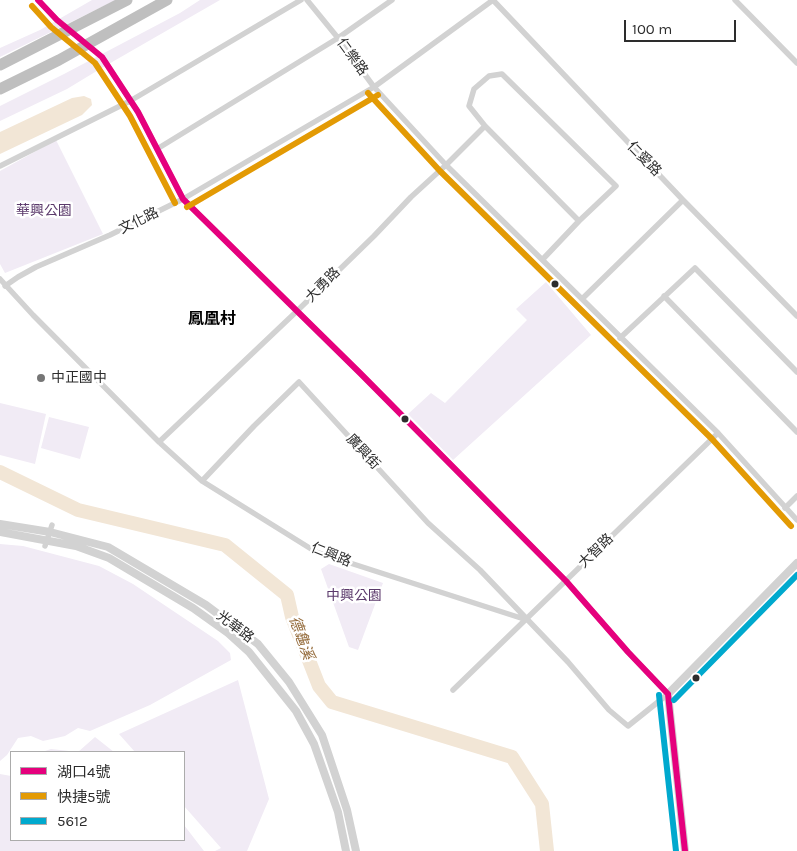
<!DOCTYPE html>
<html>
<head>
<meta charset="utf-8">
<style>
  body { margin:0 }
  #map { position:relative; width:797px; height:851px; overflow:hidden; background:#fff; font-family:Karla,"Noto Sans TC",sans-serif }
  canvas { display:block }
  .legend { position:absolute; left:10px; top:751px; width:175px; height:90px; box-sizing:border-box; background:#fff; border:1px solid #ababab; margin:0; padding:6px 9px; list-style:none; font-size:15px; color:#2d2d2d }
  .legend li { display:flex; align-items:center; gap:10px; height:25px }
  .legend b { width:25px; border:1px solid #ababab }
  .scale { position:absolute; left:624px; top:20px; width:112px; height:22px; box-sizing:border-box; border:2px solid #2d2d2d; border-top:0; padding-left:6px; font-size:15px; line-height:18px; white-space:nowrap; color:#2d2d2d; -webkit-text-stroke:4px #fff; paint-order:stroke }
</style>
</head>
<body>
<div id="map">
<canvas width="797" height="851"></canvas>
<ul class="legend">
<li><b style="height:6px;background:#e5007d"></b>湖口4號</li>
<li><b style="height:6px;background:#e39a04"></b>快捷5號</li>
<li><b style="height:6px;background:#00a9ce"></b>5612</li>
</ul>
<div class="scale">100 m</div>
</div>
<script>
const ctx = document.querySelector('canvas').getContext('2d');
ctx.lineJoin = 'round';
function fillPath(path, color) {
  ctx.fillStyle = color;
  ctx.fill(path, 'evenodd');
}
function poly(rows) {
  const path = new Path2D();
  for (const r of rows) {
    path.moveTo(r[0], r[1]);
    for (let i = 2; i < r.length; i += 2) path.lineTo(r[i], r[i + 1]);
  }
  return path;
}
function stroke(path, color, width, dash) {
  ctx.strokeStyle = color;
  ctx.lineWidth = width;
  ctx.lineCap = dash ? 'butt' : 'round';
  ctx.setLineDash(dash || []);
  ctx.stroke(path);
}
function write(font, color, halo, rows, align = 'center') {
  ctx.font = font + ' Karla,"Noto Sans TC",sans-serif';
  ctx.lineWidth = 5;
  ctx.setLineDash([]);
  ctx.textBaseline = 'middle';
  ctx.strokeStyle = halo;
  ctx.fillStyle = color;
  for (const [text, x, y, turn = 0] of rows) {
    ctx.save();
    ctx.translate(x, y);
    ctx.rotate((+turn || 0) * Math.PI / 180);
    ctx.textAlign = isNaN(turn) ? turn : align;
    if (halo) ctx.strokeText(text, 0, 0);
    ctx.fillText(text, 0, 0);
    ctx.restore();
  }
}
fillPath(poly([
  [92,0,116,0,0,57,0,48,40,30],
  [200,0,220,0,100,69,67,89,0,121,0,106,64,74,180,13],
  [56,140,103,234,5,273,0,264,0,171],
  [546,282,591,335,453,460,408,414,431,393,445,403,527,320,516,309],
  [0,403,46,414,35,464,0,455],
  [49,417,89,427,80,459,41,448],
  [0,544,23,546,99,566,133,584,218,641,230,653,231,660,150,705,90,731,78,728,65,736,43,741,31,736,18,738,7,755,0,761],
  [329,564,383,583,358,650,349,647,321,569],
  [238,680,269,799,247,851,215,851,221,848,184,806,184,752,135,752,119,734],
  [95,737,114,752,42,752,51,749,78,752],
  [0,774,11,776,11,840,184,840,184,825,204,851,0,851]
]), '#f1ebf5');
fillPath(poly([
  [84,96,91,99,92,105,82,115,0,154,0,132,72,98]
]), '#f2e6d6');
stroke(poly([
  [0,472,78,510,225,545,287,595,292,617,319,686,332,702,512,757,542,804,547,851]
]), '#f2e6d6', 14);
stroke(poly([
  [57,20,102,57]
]), '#d5d5d5', 5.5, [5.5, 3]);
stroke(poly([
  [38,0,57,20],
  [307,0,338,38,374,87,446,165,718,433,797,520],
  [493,0,683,200,797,316],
  [735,0,797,63],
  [102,57,138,112,183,199,360,373,566,581,628,652,668,694,628,726,609,710,568,662,480,570,428,523,299,382,254,426,202,481],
  [157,149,338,38,392,0],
  [0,166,130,101,301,0],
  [543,259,579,221,616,186,502,74,489,76,474,89,469,106,485,126,579,221],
  [0,279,33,315,159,442,202,481,316,552,524,619],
  [5,286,18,277,36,267,110,235,183,199,374,87,493,0],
  [664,296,797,432],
  [582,299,683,200],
  [620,338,695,268,797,372],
  [159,442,297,311,374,236,411,197,446,165,485,126],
  [785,508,797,496],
  [45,546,52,525],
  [453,690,718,433]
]), '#d2d2d2', 5.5);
stroke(poly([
  [0,524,50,532,108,547,206,605,258,644,289,682,322,735,347,810,356,851],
  [0,532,76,546,109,558,193,608,228,633,249,652,296,711,314,744,338,812,346,851],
  [685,851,668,694,797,563]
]), '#d2d2d2', 8);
stroke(poly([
  [0,65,127,0],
  [0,89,59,60,167,0]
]), '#bfbfbf', 11);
stroke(poly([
  [38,0,57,20,102,57,138,112,183,199,360,373,566,581,628,652,668,694],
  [668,694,685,851]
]), '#e5007d', 6);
stroke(poly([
  [32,6,51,27,95,63,130,116,175,203],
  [368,93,440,171,712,439,791,526],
  [187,207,378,95]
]), '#e39a04', 6);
stroke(poly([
  [659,695,676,851],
  [674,700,797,575]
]), '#00a9ce', 6);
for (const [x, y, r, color] of [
  [555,284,4.5,"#2d2d2d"],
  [41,378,5,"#767676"],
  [405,419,4.5,"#2d2d2d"],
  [696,678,4.5,"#2d2d2d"]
]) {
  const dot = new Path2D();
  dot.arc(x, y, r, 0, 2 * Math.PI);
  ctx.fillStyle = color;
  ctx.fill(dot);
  stroke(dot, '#fff', 2);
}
write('14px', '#2d2d2d', '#fff', [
  ["仁樂路",352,57,54],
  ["仁愛路",644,159,46],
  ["文化路",139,221,-26],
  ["大勇路",323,285,-45],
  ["廣興街",363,452,47],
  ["大智路",596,551,-44],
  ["仁興路",331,555,22],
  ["光華路",235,627,37]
]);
write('14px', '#5b396b', '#fff', [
  ["華興公園",44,211],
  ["中興公園",354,596]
]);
write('14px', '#2d2d2d', '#fff', [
  ["中正國中",51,378]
], 'left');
write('italic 15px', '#936938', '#fff', [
  ["德龜溪",301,638,70]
]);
write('bold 16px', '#000', '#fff', [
  ["鳳凰村",212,319]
]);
</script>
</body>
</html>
